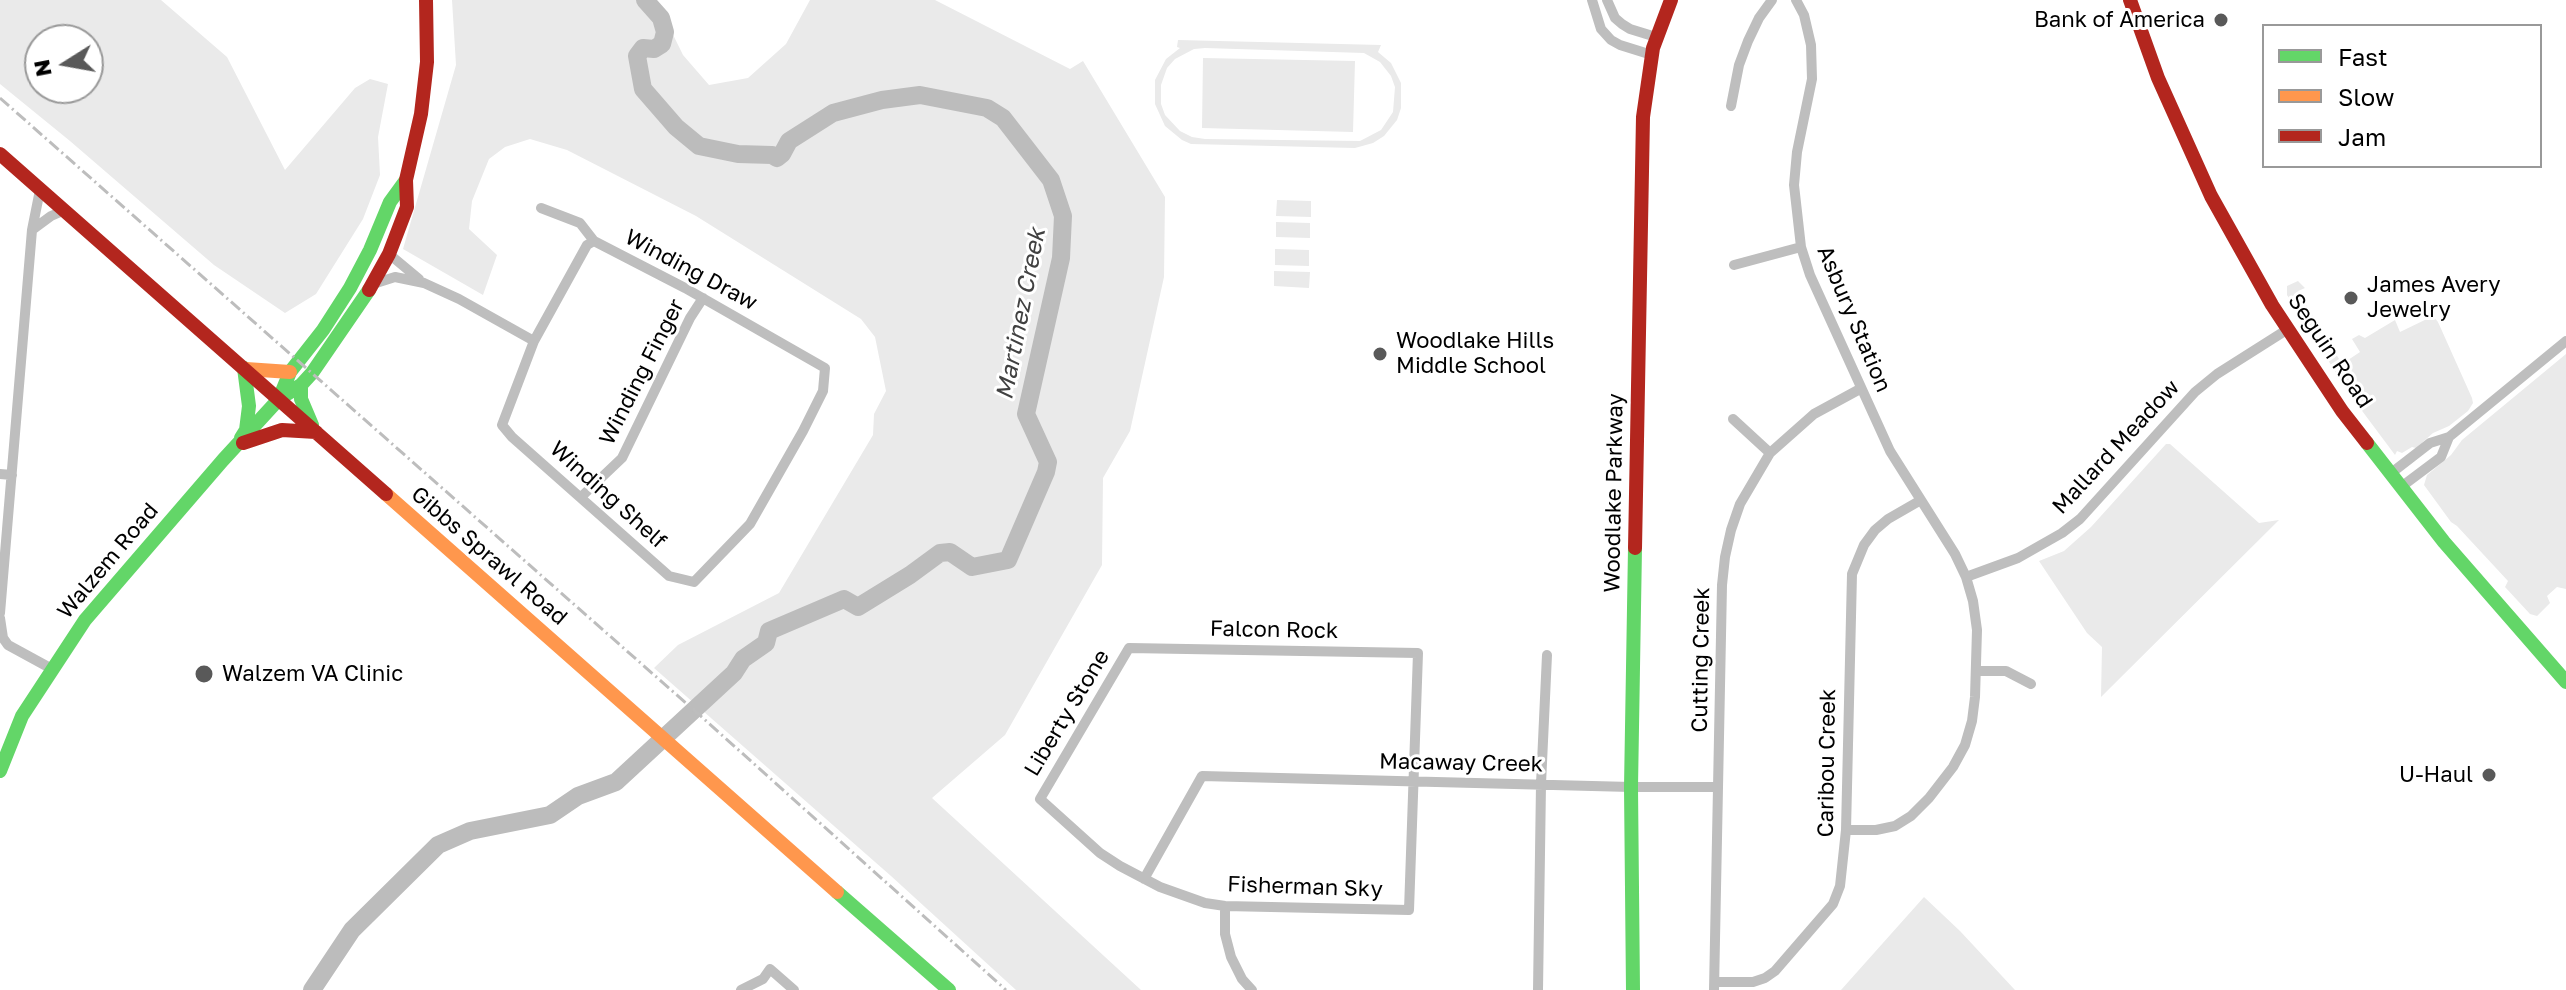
<!DOCTYPE html>
<html>
<head>
<meta charset="utf-8">
<style>
  body { margin:0 }
  #map { position:relative; width:2566px; height:990px; overflow:hidden; background:#fff; font-family:"Golos Text",sans-serif }
  canvas { display:block }
  .legend { position:absolute; left:2262px; top:24px; width:280px; height:144px; box-sizing:border-box; background:#fff; border:2px solid #999; margin:0; padding:10px 14px; list-style:none; font-size:24px; color:#000 }
  .legend li { display:flex; align-items:center; gap:16px; height:40px }
  .legend b { width:40px; border:2px solid #999 }
  .north { position:absolute; left:24px; top:24px; width:80px; height:80px; box-sizing:border-box; background:#fff; border:2px solid #999; border-radius:50%; rotate:259deg; font-size:22px; font-weight:700; line-height:32px; text-align:center; color:#000 }
  .north::after { content:''; display:block; margin:auto; width:28px; height:36px; background:#595959; clip-path:polygon(50% 0,100% 100%,50% 72%,0 100%) }
</style>
</head>
<body>
<div id="map">
<canvas width="2566" height="990"></canvas>
<ul class="legend">
<li><b style="height:10px;background:#63d668"></b>Fast</li>
<li><b style="height:10px;background:#ff974d"></b>Slow</li>
<li><b style="height:10px;background:#b3261e"></b>Jam</li>
</ul>
<div class="north">N</div>
</div>
<script>
const ctx = document.querySelector('canvas').getContext('2d');
ctx.lineJoin = 'round';
function fillPath(path, color) {
  ctx.fillStyle = color;
  ctx.fill(path, 'evenodd');
}
function poly(rows) {
  const path = new Path2D();
  for (const r of rows) {
    path.moveTo(r[0], r[1]);
    for (let i = 2; i < r.length; i += 2) path.lineTo(r[i], r[i + 1]);
  }
  return path;
}
function stroke(path, color, width, dash) {
  ctx.strokeStyle = color;
  ctx.lineWidth = width;
  ctx.lineCap = dash ? 'butt' : 'round';
  ctx.setLineDash(dash || []);
  ctx.stroke(path);
}
function write(font, color, halo, rows, align = 'center') {
  ctx.font = font + ' "Golos Text",sans-serif';
  ctx.lineWidth = 6;
  ctx.setLineDash([]);
  ctx.textBaseline = 'middle';
  ctx.strokeStyle = halo;
  ctx.fillStyle = color;
  for (const [text, x, y, turn = 0] of rows) {
    ctx.save();
    ctx.translate(x, y);
    ctx.rotate((+turn || 0) * Math.PI / 180);
    ctx.textAlign = isNaN(turn) ? turn : align;
    if (halo) ctx.strokeText(text, 0, 0);
    ctx.fillText(text, 0, 0);
    ctx.restore();
  }
}
fillPath(poly([
  [0,0,161,0,227,57,285,170,355,88,370,79,388,84,378,137,380,175,363,219,316,294,285,313,214,265,70,141,0,84],
  [40,40,88,40,88,88,40,88],
  [452,0,656,0,683,55,709,85,748,78,786,44,810,0,935,0,1070,69,1083,61,1165,197,1164,277,1130,431,1103,478,1102,565,1005,735,932,798,1141,990,1016,990,891,876,654,668,678,645,779,593,873,435,874,414,886,391,875,337,861,319,696,216,567,150,530,139,505,147,489,159,472,201,469,229,497,255,483,295,403,249,456,65],
  [1178,40,1381,45,1378,52,1391,63,1401,83,1401,108,1397,120,1384,136,1373,143,1355,148,1191,144,1182,140,1165,126,1155,104,1155,80,1166,59,1180,48,1177,47],
  [1205,48,1364,53,1380,62,1391,76,1395,87,1393,112,1381,130,1360,141,1205,139,1192,137,1180,131,1165,115,1161,104,1161,85,1167,68,1175,59,1194,49],
  [1203,58,1355,61,1353,132,1202,128],
  [1277,200,1311,201,1311,217,1276,216],
  [1276,222,1310,223,1310,238,1276,237],
  [1275,249,1309,250,1309,266,1275,265],
  [1274,271,1310,272,1309,288,1274,286],
  [2298,281,2305,288,2298,291,2342,364,2360,352,2352,339,2359,335,2365,338,2395,320,2400,332,2433,316,2438,322,2472,398,2473,403,2468,411,2449,426,2433,433,2416,448,2412,447,2402,453,2397,451,2395,455,2348,392,2287,295,2287,286],
  [2566,354,2566,589,2557,587,2547,596,2550,603,2537,616,2530,614,2505,587,2508,581,2457,526,2451,522,2424,485,2427,475,2451,455,2462,440],
  [2166,444,2170,444,2259,523,2279,520,2101,697,2102,647,2087,633,2039,561,2064,551,2091,527],
  [1924,897,1960,931,2015,990,1841,990]
]), '#eaeaea');
stroke(poly([
  [312,990,352,930,438,845,470,831,550,815,578,796,616,782,734,673,743,659,766,643,769,631,844,599,858,607,910,575,940,553,950,552,972,567,1008,560,1046,472,1048,462,1026,414,1061,258,1063,216,1051,180,1003,118,987,108,920,95,882,100,833,113,789,141,782,154,777,158,772,155,738,154,699,146,676,127,643,89,637,56,643,48,654,49,662,44,665,32,661,18,645,0]
]), '#bcbcbc', 18);
stroke(poly([
  [1592,0,1601,29,1611,40,1620,45,1652,55],
  [1607,0,1615,18,1622,24,1630,29,1656,37],
  [1796,0,1804,15,1811,45,1812,79,1797,152,1794,185,1801,247,1810,275,1890,451,1955,554,1966,577,1973,601,1977,630,1975,697,1972,721,1965,745,1953,767,1929,798,1911,816,1895,826,1876,830,1846,830],
  [1731,106,1739,65,1748,41,1759,18,1772,0],
  [541,208,580,223,594,241,685,288,825,368,823,391,803,431,750,524,694,582,669,576,512,437,502,425,534,341,587,245,594,241],
  [32,230,51,216,65,210],
  [389,254,419,279],
  [1734,265,1801,247],
  [373,284,395,277,424,283,459,299,534,341],
  [1733,419,1770,453],
  [0,474,12,475],
  [2390,474,2430,443,2449,437,2566,341],
  [2401,487,2441,457,2449,437],
  [581,497,622,458,690,318,703,298],
  [1966,577,2018,558,2062,533,2080,519,2195,392,2217,374,2288,329],
  [0,613,32,230,40,190],
  [0,618,3,638,8,645,52,669],
  [1129,648,1418,653,1409,910,1225,906,1205,903,1160,887,1120,866,1100,853,1040,799,1129,648],
  [1976,671,2006,671,2031,684],
  [1144,879,1202,776,1631,787,1718,787],
  [1225,906,1225,934,1231,957,1242,979,1252,990],
  [1715,982,1753,982,1765,978,1775,971,1833,904,1840,886,1846,830,1852,574,1864,545,1875,530,1888,519,1921,500],
  [741,990,763,979,770,969,794,990],
  [1538,990,1541,784,1547,655],
  [1714,990,1722,585,1725,557,1731,530,1740,504,1770,453,1814,414,1860,389]
]), '#bebebe', 10);
stroke(poly([
  [301,385,301,399,312,425],
  [279,399,290,372,323,330,350,288,370,250,390,202,406,180],
  [241,438,246,430,249,406,244,368],
  [2367,443,2444,542,2566,682],
  [0,771,22,716,85,620,223,460,279,399,301,385,312,373,369,290],
  [837,892,949,990],
  [1633,990,1631,787,1635,548]
]), '#63d668', 14);
stroke(poly([
  [246,369,290,372],
  [386,494,837,892]
]), '#ff974d', 14);
stroke(poly([
  [2130,0,2158,78,2211,196,2272,305,2342,411,2367,443],
  [0,154,386,494],
  [369,290,389,254,407,207,406,180,421,114,427,62,426,0],
  [243,443,282,430,316,432],
  [1635,548,1643,117,1653,48,1671,0]
]), '#b3261e', 14);
stroke(poly([
  [0,98,704,719,1006,990]
]), '#bdbdbd', 3, [12, 4, 2, 4]);
for (const [x, y, r, color] of [
  [2221,20,8,"#595959"],
  [2351,298,8,"#595959"],
  [1380,354,8,"#595959"],
  [204,674,10,"#595959"],
  [2489,775,8,"#595959"]
]) {
  const dot = new Path2D();
  dot.arc(x, y, r, 0, 2 * Math.PI);
  ctx.fillStyle = color;
  ctx.fill(dot);
  stroke(dot, '#fff', 3);
}
write('22px', '#000', '#fff', [
  ["Bank of America",2205,20,"right"],
  ["James Avery",2367,285],
  ["Jewelry",2367,310],
  ["Woodlake Hills",1396,341],
  ["Middle School",1396,366],
  ["Walzem VA Clinic",222,674],
  ["U-Haul",2473,775,"right"]
], 'left');
write('22px', '#000', '#fff', [
  ["Winding Draw",691,270,28],
  ["Asbury Station",1854,319,67],
  ["Seguin Road",2330,351,56],
  ["Winding Finger",642,372,-63],
  ["Mallard Meadow",2116,447,-47],
  ["Woodlake Parkway",1614,493,-89],
  ["Winding Shelf",608,495,42],
  ["Gibbs Sprawl Road",489,556,41],
  ["Walzem Road",108,561,-50],
  ["Falcon Rock",1274,630,1],
  ["Cutting Creek",1701,660,-89],
  ["Liberty Stone",1067,713,-59],
  ["Macaway Creek",1461,763,1],
  ["Caribou Creek",1827,763,-89],
  ["Fisherman Sky",1305,887,2]
]);
write('italic 24px', '#414141', '#fff', [
  ["Martinez Creek",1021,314,-79]
]);
</script>
</body>
</html>
